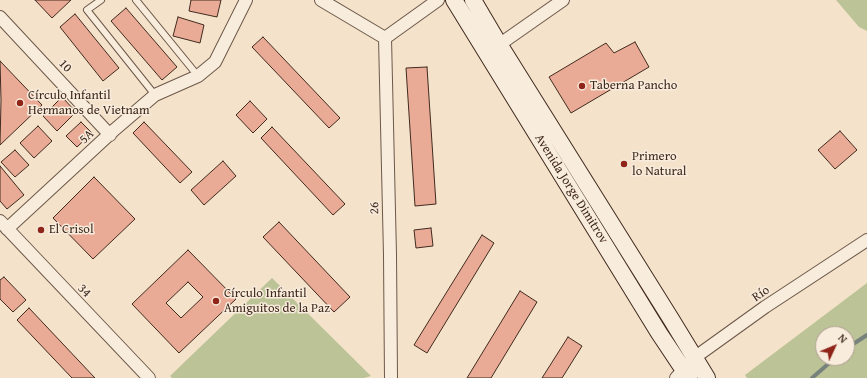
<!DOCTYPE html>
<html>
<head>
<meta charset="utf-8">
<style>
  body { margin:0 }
  #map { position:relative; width:867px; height:378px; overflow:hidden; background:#f4e2ca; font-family:"Gentium Book Plus",serif }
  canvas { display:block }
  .north { position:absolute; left:815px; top:326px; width:40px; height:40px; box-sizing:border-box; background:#f8ecdd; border:1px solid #ae9e91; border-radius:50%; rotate:46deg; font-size:11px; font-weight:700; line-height:16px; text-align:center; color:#402a1e }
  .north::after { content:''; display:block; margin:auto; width:14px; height:18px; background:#8f2418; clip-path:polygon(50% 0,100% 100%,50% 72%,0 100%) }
</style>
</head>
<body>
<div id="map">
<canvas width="867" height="378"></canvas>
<div class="north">N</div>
</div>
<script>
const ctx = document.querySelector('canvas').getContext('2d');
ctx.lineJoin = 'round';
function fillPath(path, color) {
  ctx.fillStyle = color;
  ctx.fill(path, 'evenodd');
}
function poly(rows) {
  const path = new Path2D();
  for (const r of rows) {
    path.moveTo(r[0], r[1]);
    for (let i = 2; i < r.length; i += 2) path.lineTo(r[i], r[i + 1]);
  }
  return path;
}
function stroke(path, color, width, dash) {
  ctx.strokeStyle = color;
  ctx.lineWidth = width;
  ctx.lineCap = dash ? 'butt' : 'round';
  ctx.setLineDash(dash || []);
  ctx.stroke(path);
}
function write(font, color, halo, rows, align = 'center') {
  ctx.font = font + ' "Gentium Book Plus",serif';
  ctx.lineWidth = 3;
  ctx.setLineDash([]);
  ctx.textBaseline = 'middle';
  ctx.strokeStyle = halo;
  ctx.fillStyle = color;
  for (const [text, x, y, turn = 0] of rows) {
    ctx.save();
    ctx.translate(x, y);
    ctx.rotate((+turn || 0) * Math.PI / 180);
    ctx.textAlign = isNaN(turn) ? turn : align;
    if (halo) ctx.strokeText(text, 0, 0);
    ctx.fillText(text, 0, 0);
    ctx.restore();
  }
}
fillPath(poly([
  [836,0,867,0,867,31,859,27],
  [272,278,371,376,364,378,172,378,170,376],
  [867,283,867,378,747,378,745,375],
  [823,334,847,334,847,358,823,358]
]), '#bcc396');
stroke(poly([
  [847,348,867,335],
  [812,378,835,358]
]), '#78827d', 4);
const building = poly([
  [35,0,71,0,52,18,35,0],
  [191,0,221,0,217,17,189,11,191,0],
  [126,8,177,67,162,80,111,21,126,8],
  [75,14,119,68,103,81,60,27,75,14],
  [178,17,204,25,200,43,173,36,178,17],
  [263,37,340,118,329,128,252,47,263,37],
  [635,42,649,67,571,113,549,77,606,43,614,53,635,42],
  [0,61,42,105,0,145,1,100,0,61],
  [427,67,436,204,415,206,406,68,427,67],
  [62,97,76,112,57,131,43,116,62,97],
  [250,101,267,119,253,133,236,115,250,101],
  [81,122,92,133,77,147,66,136,81,122],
  [144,122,192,172,180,183,133,133,144,122],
  [38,126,52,141,34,158,20,143,38,126],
  [272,127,345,204,333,215,261,138,272,127],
  [840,131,857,150,835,169,818,150,840,131],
  [15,150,29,165,15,177,1,162,15,150],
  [223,161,236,176,204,205,191,190,223,161],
  [0,166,24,195,7,209,0,201,0,166],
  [94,177,135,219,93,259,53,218,94,177],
  [279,222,350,297,334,312,263,237,279,222],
  [431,228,433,246,416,248,414,230,431,228],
  [482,235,494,243,427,353,414,345,482,235],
  [188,250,236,299,179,353,132,304,188,250],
  [188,282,203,297,181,318,166,303,188,282],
  [4,277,26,300,13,312,0,299,0,280,4,277],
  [520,291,537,302,491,378,467,378,520,291],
  [29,308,95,378,72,378,17,320,29,308],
  [568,337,582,346,562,378,542,378,568,337]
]);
fillPath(building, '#eaab96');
stroke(building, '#402a1e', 1);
const lane = poly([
  [101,0,87,10,155,95],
  [136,0,198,76]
]);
const street = poly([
  [321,0,385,38],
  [0,17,110,135],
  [385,38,390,255,391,378],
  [385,38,438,0],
  [493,49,563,0],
  [0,221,149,378],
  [7,229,113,131,155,95,198,76,215,62,246,0],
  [676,378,694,358,765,307,867,240]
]);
const secondary = poly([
  [454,0,659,333,689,378],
  [473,0,499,44,671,319,707,378]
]);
stroke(lane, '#6d5849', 8);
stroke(street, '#6d5849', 14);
stroke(secondary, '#402a1e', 18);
stroke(lane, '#f8ecdd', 6);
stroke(street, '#f8ecdd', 12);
stroke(secondary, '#f8ecdd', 16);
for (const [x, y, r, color] of [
  [582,86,4,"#8f2418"],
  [20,103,4,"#8f2418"],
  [624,164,4,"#8f2418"],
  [41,230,4,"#8f2418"],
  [216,301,4,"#8f2418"]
]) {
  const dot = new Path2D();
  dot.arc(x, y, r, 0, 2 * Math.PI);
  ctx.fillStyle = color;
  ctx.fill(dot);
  stroke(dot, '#f8ecdd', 1.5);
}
write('13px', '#402a1e', '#f8ecdd', [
  ["10",65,66,47],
  ["5A",87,137,-43],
  ["Avenida Jorge Dimitrov",571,189,58],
  ["26",375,208,-91],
  ["34",84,291,46],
  ["Río",761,294,-34]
]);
write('13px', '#402a1e', '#f8ecdd', [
  ["Taberna Pancho",590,86],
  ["Círculo Infantil",28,96],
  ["Hermanos de Vietnam",28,111],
  ["Primero",632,157],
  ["lo Natural",632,172],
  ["El Crisol",49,230],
  ["Círculo Infantil",224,294],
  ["Amiguitos de la Paz",224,309]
], 'left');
</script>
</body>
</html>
